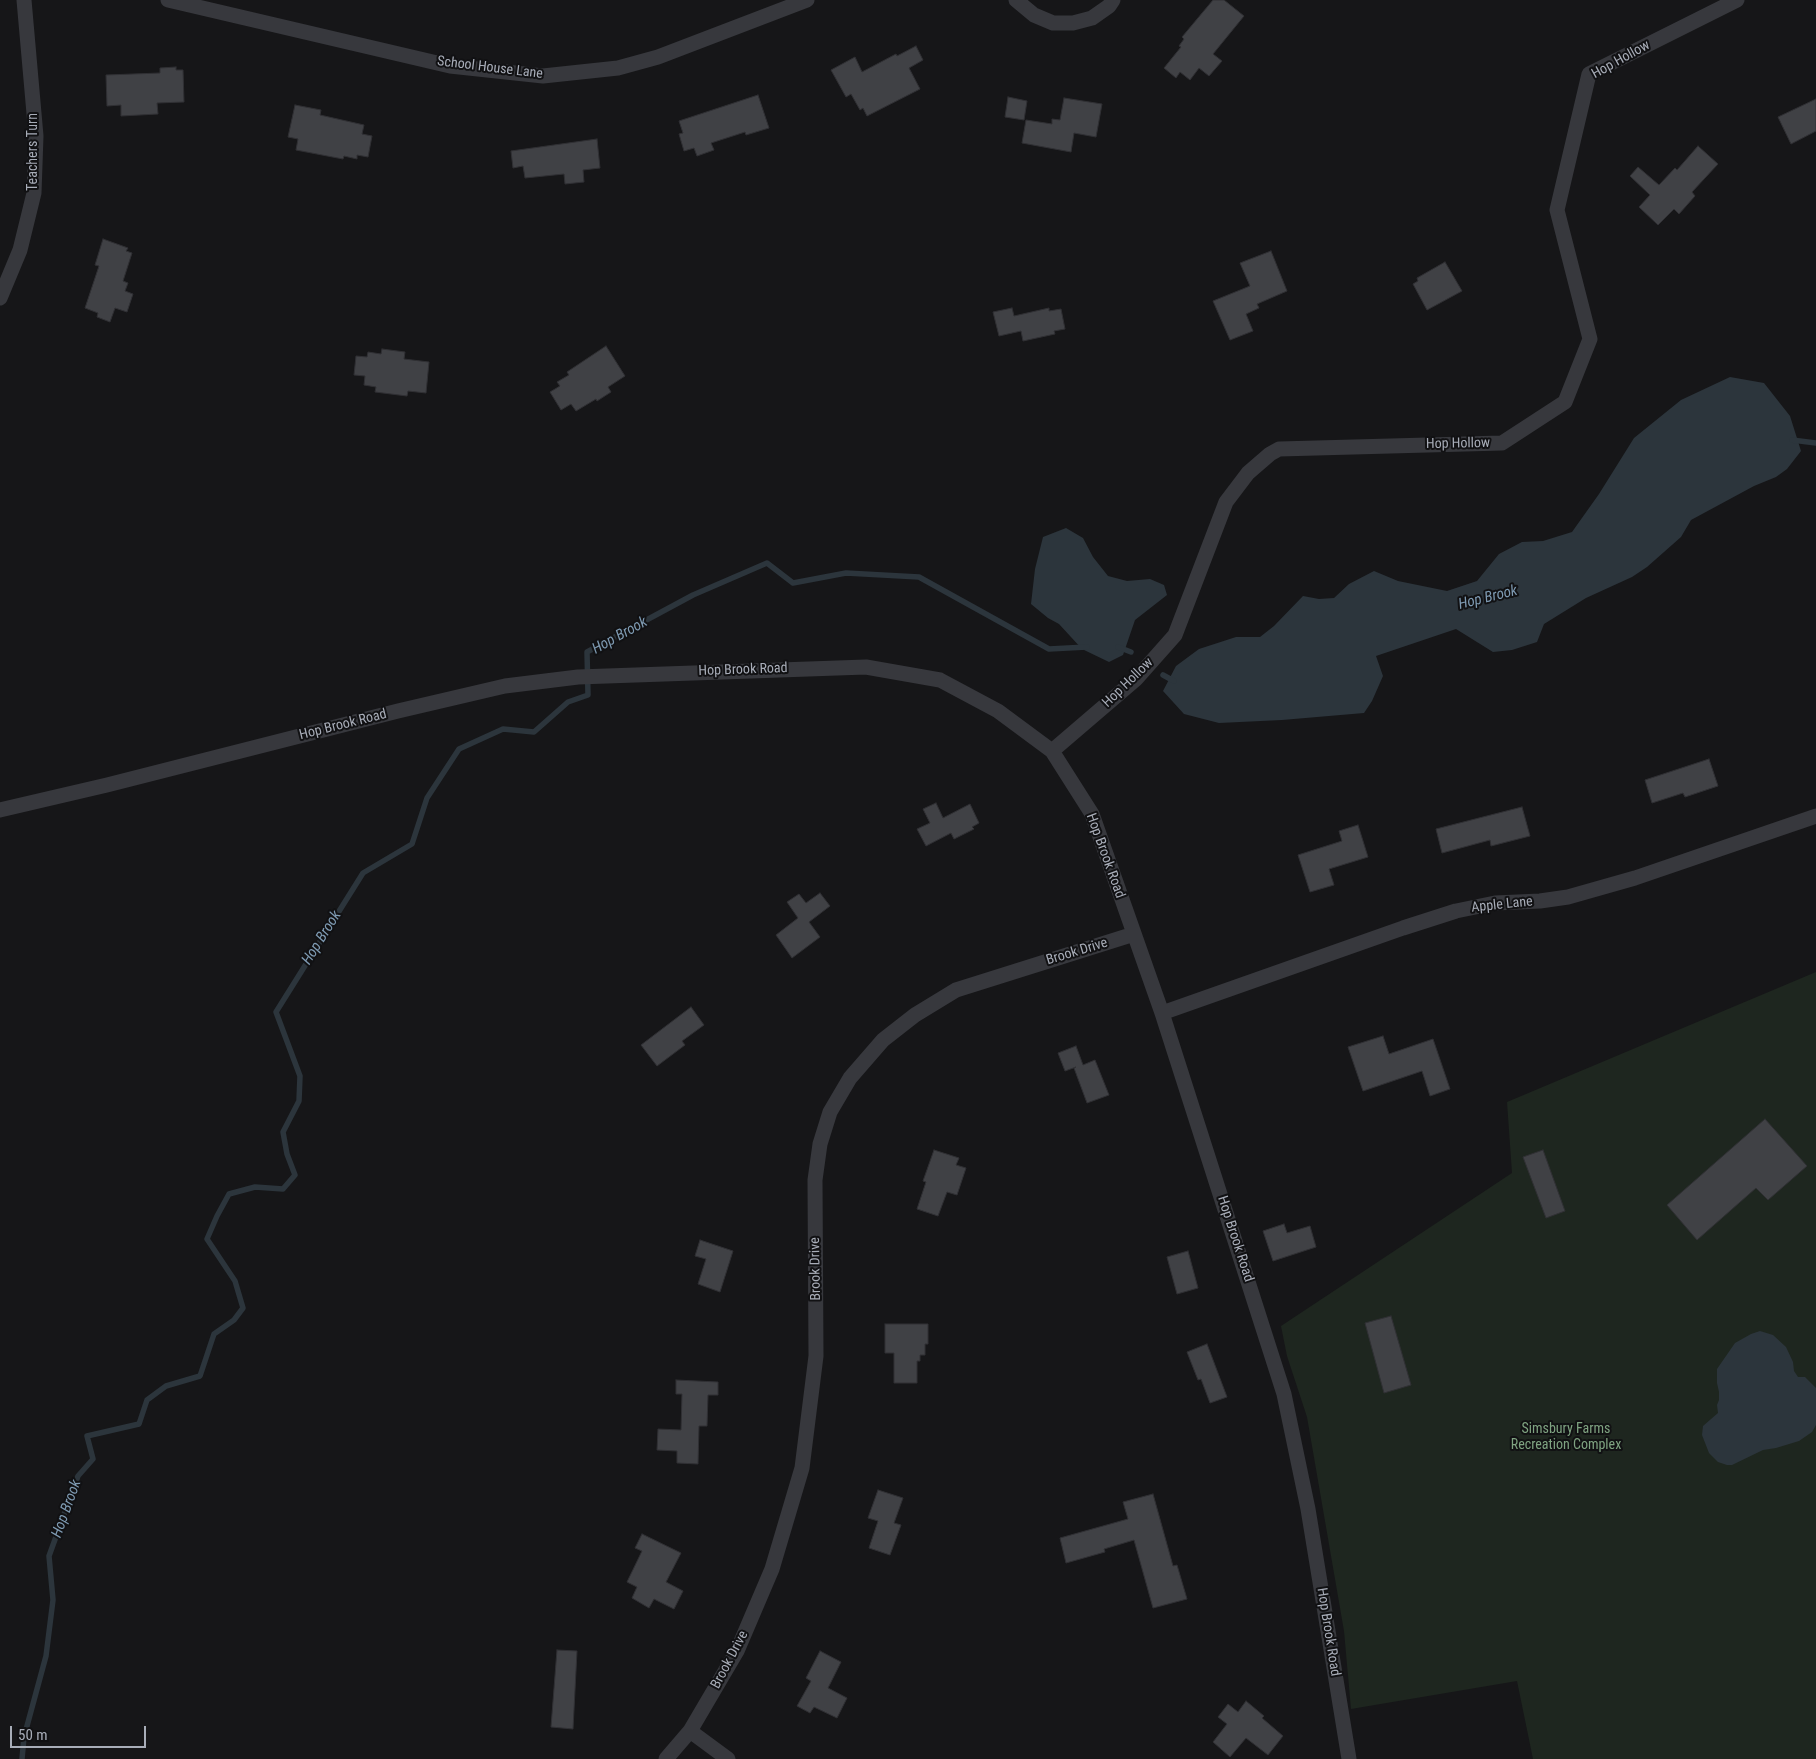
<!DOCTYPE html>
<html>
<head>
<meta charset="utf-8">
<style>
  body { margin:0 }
  #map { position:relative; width:1816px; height:1759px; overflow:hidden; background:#161618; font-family:"Roboto Condensed",sans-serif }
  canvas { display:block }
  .scale { position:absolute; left:10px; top:1726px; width:136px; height:22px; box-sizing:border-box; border:2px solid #a8adb8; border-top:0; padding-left:6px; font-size:15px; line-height:18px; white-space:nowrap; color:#a8adb8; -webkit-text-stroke:4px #111113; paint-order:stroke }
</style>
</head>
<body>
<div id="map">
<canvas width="1816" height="1759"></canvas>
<div class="scale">50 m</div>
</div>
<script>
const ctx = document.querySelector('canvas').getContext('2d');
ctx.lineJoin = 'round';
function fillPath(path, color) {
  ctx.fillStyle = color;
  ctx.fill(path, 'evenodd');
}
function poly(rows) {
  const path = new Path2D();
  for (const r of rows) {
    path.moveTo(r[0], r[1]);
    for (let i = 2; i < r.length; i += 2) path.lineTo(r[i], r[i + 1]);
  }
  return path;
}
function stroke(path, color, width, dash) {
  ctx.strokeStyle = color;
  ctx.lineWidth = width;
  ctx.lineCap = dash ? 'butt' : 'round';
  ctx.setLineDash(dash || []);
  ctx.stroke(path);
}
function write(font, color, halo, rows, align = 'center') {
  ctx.font = font + ' "Roboto Condensed",sans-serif';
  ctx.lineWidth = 4;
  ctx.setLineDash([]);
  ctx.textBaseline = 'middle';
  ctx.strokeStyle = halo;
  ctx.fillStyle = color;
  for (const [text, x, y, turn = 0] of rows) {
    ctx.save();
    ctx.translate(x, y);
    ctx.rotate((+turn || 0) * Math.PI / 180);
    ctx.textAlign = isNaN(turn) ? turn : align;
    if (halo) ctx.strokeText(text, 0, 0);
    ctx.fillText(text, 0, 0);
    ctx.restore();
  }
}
fillPath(poly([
  [1816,972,1816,1759,1533,1759,1517,1681,1351,1709,1344,1631,1307,1417,1287,1356,1281,1326,1512,1173,1507,1102]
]), '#1e261f');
fillPath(poly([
  [1730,377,1764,383,1790,416,1801,451,1787,469,1776,477,1754,486,1691,520,1681,537,1647,567,1632,577,1586,598,1544,624,1537,642,1512,650,1493,652,1456,629,1376,656,1383,676,1372,701,1364,713,1282,720,1219,723,1184,714,1163,691,1176,666,1199,649,1236,637,1260,637,1274,626,1303,596,1319,599,1334,598,1349,584,1374,571,1398,581,1447,591,1477,581,1499,554,1522,542,1543,541,1572,532,1599,494,1634,438,1681,400],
  [1066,528,1083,538,1093,557,1108,576,1127,581,1150,579,1164,585,1167,595,1135,620,1123,655,1109,662,1082,649,1059,624,1048,618,1031,604,1035,569,1043,537],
  [1760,1331,1773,1335,1786,1347,1793,1362,1794,1371,1798,1377,1805,1377,1816,1388,1816,1425,1812,1432,1799,1441,1776,1448,1763,1450,1732,1465,1727,1465,1718,1462,1709,1453,1702,1435,1703,1426,1718,1413,1717,1405,1719,1400,1719,1392,1717,1383,1717,1369,1735,1343,1751,1334]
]), '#2c353c');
stroke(poly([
  [1792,440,1816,443],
  [1118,647,1131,652],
  [1163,675,1174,681],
  [22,1759,24,1737,46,1656,53,1600,49,1556,78,1476,93,1459,87,1436,139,1424,147,1400,166,1386,200,1376,214,1334,234,1320,243,1308,235,1281,207,1239,217,1216,229,1194,255,1187,283,1189,295,1175,287,1154,283,1132,299,1101,300,1076,276,1012,363,873,412,844,427,798,459,749,503,729,534,732,568,702,588,695,587,652,693,595,767,563,793,583,846,573,919,577,1049,649,1087,647]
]), '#2c353c', 5.5);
const building = poly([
  [1213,0,1224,0,1244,16,1213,54,1222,61,1209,76,1199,68,1190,80,1180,72,1176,78,1164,68,1181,47,1179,46,1184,39,1182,37,1213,0],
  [916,46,923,60,909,68,920,89,867,116,863,108,860,110,851,94,846,97,831,70,855,57,862,72,896,54,897,56,916,46],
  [176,67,176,70,183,70,184,102,157,103,158,114,121,116,121,105,107,106,106,75,160,73,160,68,176,67],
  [758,95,769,128,746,135,745,132,711,143,714,150,697,156,694,148,684,151,679,134,683,133,679,121,758,95],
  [1008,97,1027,101,1024,120,1005,117,1008,97],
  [1064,98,1102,104,1096,137,1074,133,1071,152,1022,143,1026,120,1052,124,1052,119,1060,120,1064,98],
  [1816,99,1816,131,1791,144,1778,117,1816,99],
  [295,105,321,110,320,115,364,125,362,134,372,136,368,157,357,155,357,159,344,156,343,159,296,150,298,139,288,137,295,105],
  [597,139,600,168,583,170,584,182,565,184,564,174,525,178,523,166,513,168,511,151,597,139],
  [1698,146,1718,164,1692,192,1695,196,1679,214,1674,209,1658,225,1639,207,1650,195,1630,176,1638,167,1659,185,1675,168,1677,170,1698,146],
  [103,239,128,248,126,251,132,253,123,281,128,283,125,291,133,294,127,312,115,308,110,322,97,317,98,313,85,308,99,266,95,265,103,239],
  [1271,251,1287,291,1257,304,1259,308,1246,314,1253,331,1230,340,1213,301,1250,286,1240,263,1271,251],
  [1445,262,1462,291,1427,310,1413,284,1418,281,1417,278,1445,262],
  [1012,308,1014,316,1049,308,1049,311,1061,309,1065,329,1054,331,1055,334,1023,341,1021,331,999,336,993,312,1012,308],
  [606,346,625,376,608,387,611,392,597,401,596,399,576,411,571,404,561,410,550,392,560,386,557,382,569,375,567,372,606,346],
  [382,349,405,352,404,359,429,362,426,393,408,391,407,396,375,392,376,387,364,385,365,376,354,375,356,356,367,357,368,352,381,354,382,349],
  [1709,759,1718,786,1685,797,1683,793,1652,803,1645,780,1709,759],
  [936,803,943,818,970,804,979,823,972,827,974,829,954,839,951,833,926,846,917,829,930,823,923,809,936,803],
  [1522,807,1530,836,1491,846,1490,840,1442,853,1436,829,1522,807],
  [1358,825,1368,857,1329,869,1334,885,1310,892,1298,855,1342,841,1339,831,1358,825],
  [820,893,830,906,809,922,820,937,792,958,776,935,798,918,787,902,799,894,806,903,820,893],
  [691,1007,704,1025,682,1041,685,1045,657,1066,641,1045,691,1007],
  [1383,1036,1389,1054,1433,1039,1450,1089,1430,1096,1422,1071,1363,1091,1348,1047,1383,1036],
  [1076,1046,1083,1065,1095,1060,1109,1095,1087,1103,1074,1068,1076,1067,1065,1071,1058,1053,1076,1046],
  [1765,1119,1807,1166,1768,1200,1756,1188,1697,1240,1667,1205,1765,1119],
  [934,1150,959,1158,956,1165,966,1168,957,1195,947,1192,938,1216,917,1209,926,1182,923,1181,934,1150],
  [1543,1150,1565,1211,1546,1218,1523,1157,1543,1150],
  [1284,1224,1287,1233,1310,1226,1316,1247,1273,1261,1263,1231,1284,1224],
  [700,1240,733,1251,720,1292,698,1284,706,1259,695,1256,700,1240],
  [1188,1251,1198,1288,1177,1294,1167,1257,1188,1251],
  [1391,1316,1411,1385,1384,1393,1365,1323,1391,1316],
  [885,1324,928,1324,928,1344,925,1344,925,1355,920,1355,920,1361,917,1361,917,1383,894,1383,894,1353,885,1353,885,1324],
  [1207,1344,1227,1397,1210,1403,1201,1379,1198,1380,1187,1352,1207,1344],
  [676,1380,718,1382,718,1395,708,1395,707,1426,699,1426,698,1464,677,1463,677,1451,657,1450,658,1429,681,1430,682,1394,676,1394,676,1380],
  [878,1490,903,1498,894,1523,901,1525,890,1555,869,1548,878,1521,868,1518,878,1490],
  [1153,1494,1173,1566,1177,1565,1187,1599,1153,1608,1134,1540,1104,1549,1105,1552,1066,1563,1060,1538,1128,1519,1123,1502,1153,1494],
  [642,1534,681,1553,666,1582,683,1591,674,1609,654,1599,649,1608,632,1598,637,1587,627,1582,642,1551,635,1548,642,1534],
  [557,1650,577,1651,573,1729,551,1727,557,1650],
  [820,1651,841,1662,828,1688,847,1698,837,1718,814,1707,810,1713,797,1706,811,1681,806,1678,820,1651],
  [1246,1701,1264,1716,1262,1718,1283,1736,1268,1755,1246,1738,1230,1757,1213,1742,1227,1724,1218,1717,1228,1704,1238,1712,1246,1701]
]);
fillPath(building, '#404145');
stroke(building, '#303034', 1);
stroke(poly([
  [168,0,450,66,543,76,618,68,658,57,807,0],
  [1016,0,1034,15,1053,23,1073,23,1092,18,1109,6,1113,0],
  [0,298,20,250,34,193,36,136,24,0],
  [1052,751,1136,679,1175,635,1226,502,1248,473,1270,454,1279,449,1502,443,1565,402,1590,339,1557,210,1589,74,1737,0],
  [0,810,107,785,398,711,505,686,578,677,866,667,940,680,998,711,1052,751,1092,814,1162,1013,1284,1394,1308,1509,1349,1759],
  [1162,1013,1403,928,1456,911,1495,903,1540,901,1568,897,1635,878,1816,816],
  [690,1731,728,1759],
  [666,1759,690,1731,737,1651,772,1569,802,1468,816,1356,815,1180,820,1144,830,1112,850,1078,883,1040,915,1015,956,990,1134,934]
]), '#37383d', 15);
write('14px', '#a8adb8', '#111113', [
  ["Hop Hollow",1621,60,-29],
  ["School House Lane",490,68,7],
  ["Teachers Turn",33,152,-90],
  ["Hop Hollow",1458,444,-1],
  ["Hop Brook Road",743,670,-2],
  ["Hop Hollow",1128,683,-44],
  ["Hop Brook Road",343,725,-14],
  ["Hop Brook Road",1105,856,70],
  ["Apple Lane",1502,905,-6],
  ["Brook Drive",1077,952,-17],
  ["Hop Brook Road",1235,1239,72],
  ["Brook Drive",816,1269,-91],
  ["Hop Brook Road",1328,1632,81],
  ["Brook Drive",730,1660,-62]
]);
write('14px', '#7fa381', '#111113', [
  ["Simsbury Farms",1566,1429],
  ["Recreation Complex",1566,1445]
]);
write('italic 15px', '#7f9bb3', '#111113', [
  ["Hop Brook",1488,598,-14],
  ["Hop Brook",620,636,-29],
  ["Hop Brook",322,938,-58],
  ["Hop Brook",67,1509,-70]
]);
</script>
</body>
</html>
